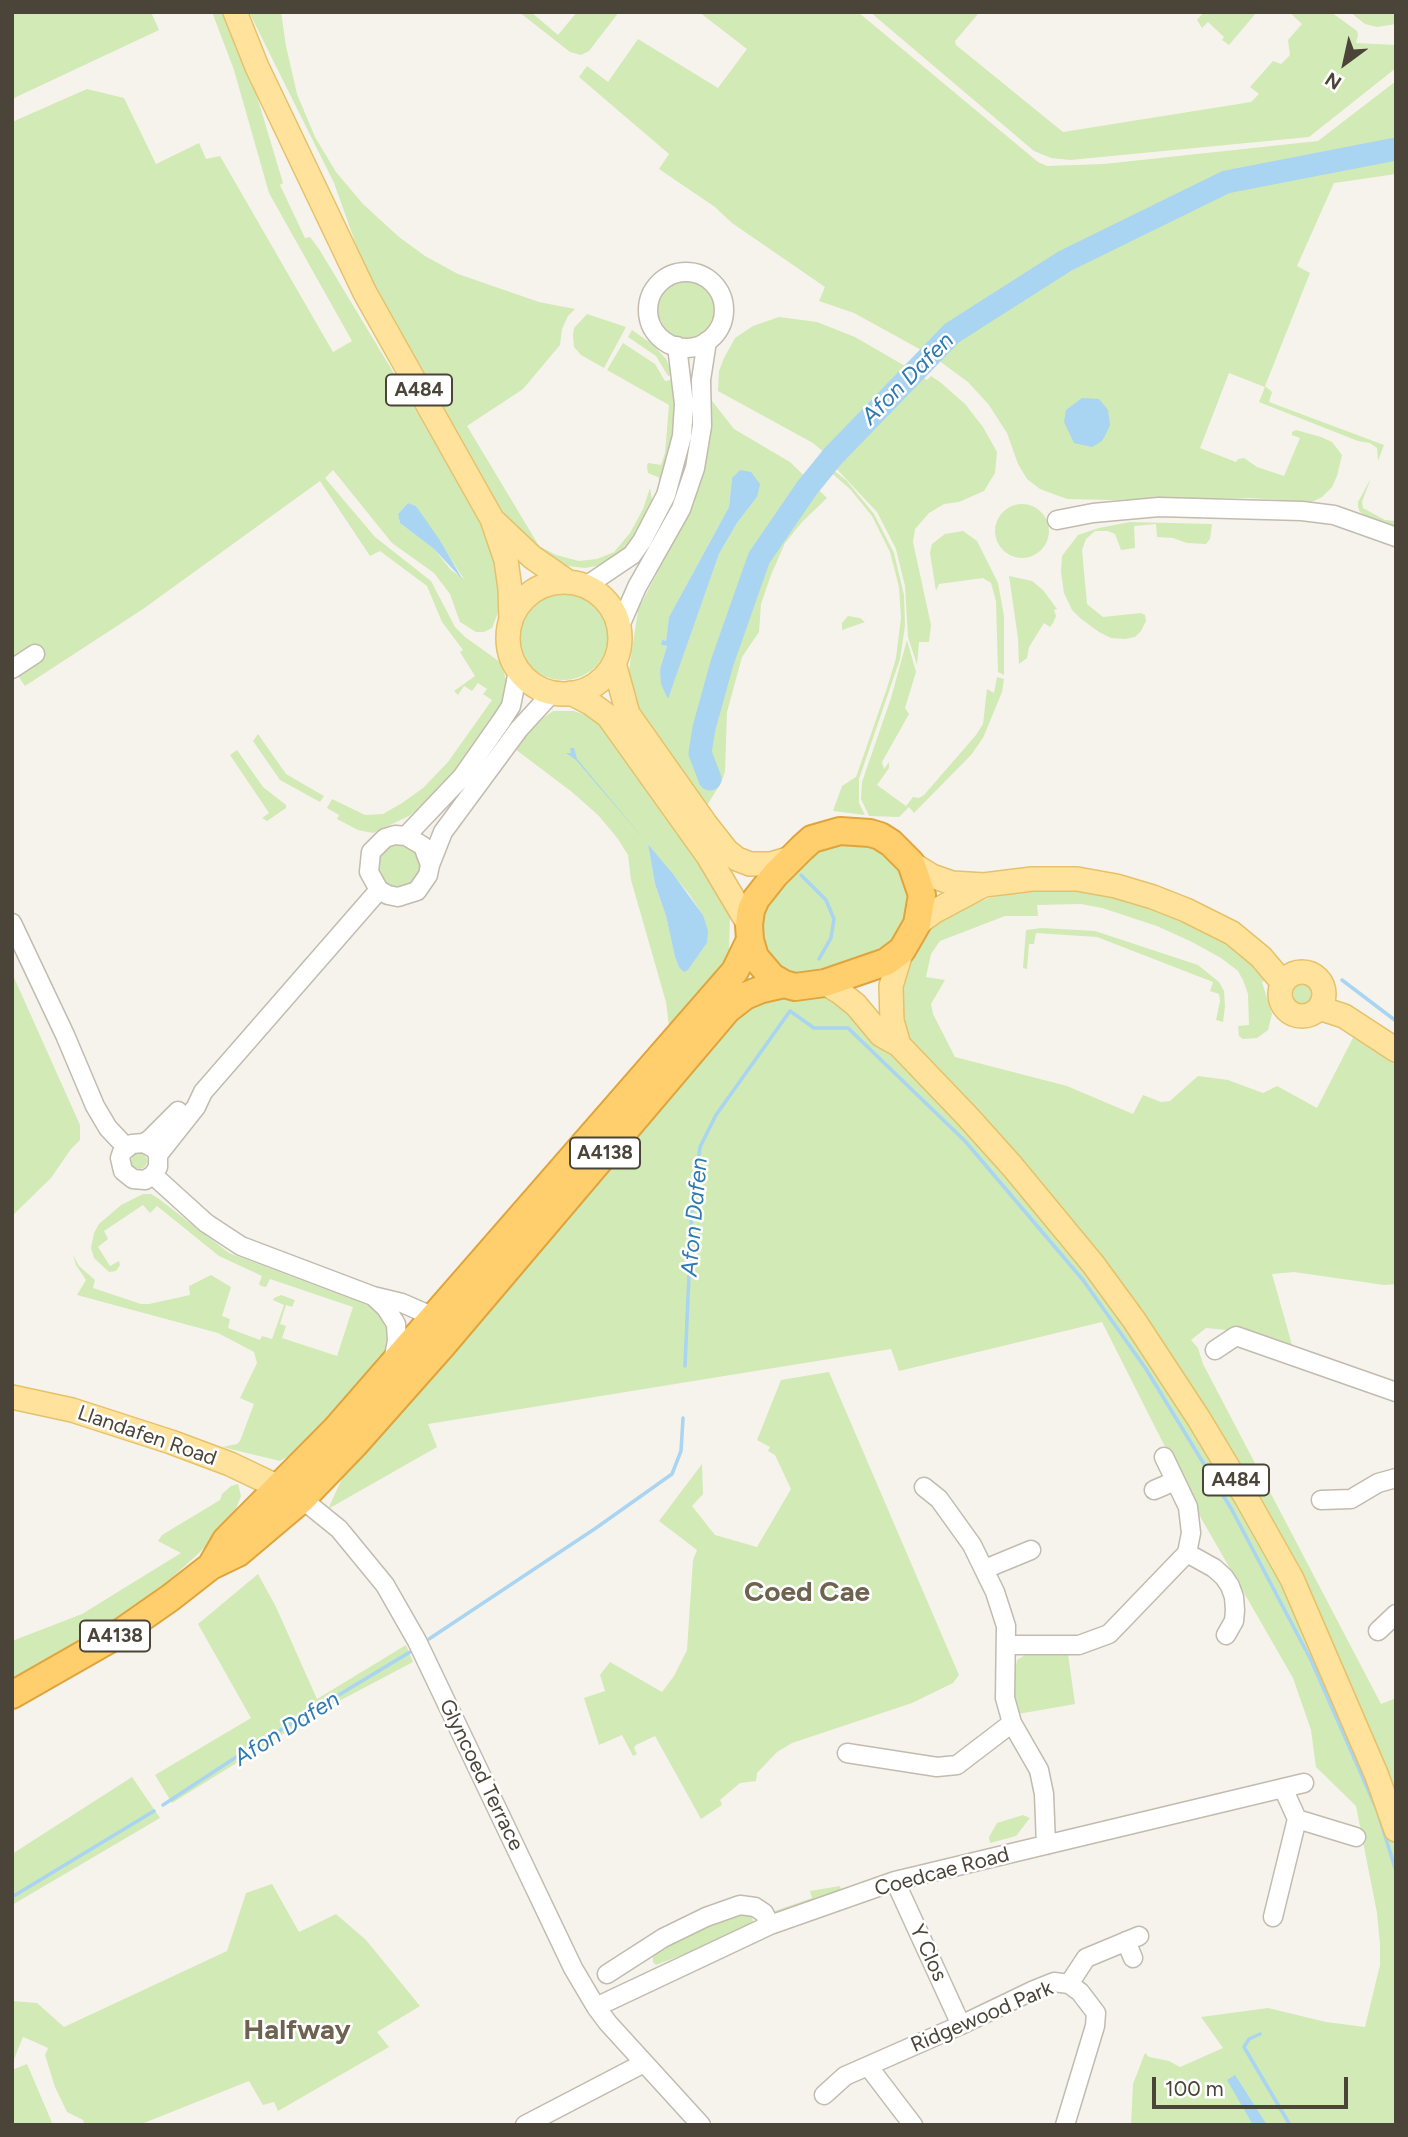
<!DOCTYPE html>
<html>
<head>
<meta charset="utf-8">
<style>
  body { margin:0 }
  #map { position:relative; width:1408px; height:2137px; overflow:hidden; background:#f6f3ec; font-family:Figtree,sans-serif }
  canvas { display:block }
  .frame { position:absolute; inset:0; border:14px solid #4b4439; pointer-events:none }
  .north { position:absolute; left:1310px; top:28px; width:70px; height:70px; -webkit-text-stroke:5px #fff; paint-order:stroke; rotate:213deg; font-size:19px; font-weight:700; line-height:28px; text-align:center; color:#4b4439 }
  .north::after { content:''; display:block; margin:auto; width:24px; height:32px; background:#4b4439; clip-path:polygon(50% 0,100% 100%,50% 72%,0 100%) }
  .scale { position:absolute; left:1152px; top:2077px; width:196px; height:32px; box-sizing:border-box; border:4px solid #4b4439; border-top:0; padding-left:9px; font-size:21px; line-height:24px; white-space:nowrap; color:#4b4439; -webkit-text-stroke:5px #fff; paint-order:stroke }
</style>
</head>
<body>
<div id="map">
<canvas width="1408" height="2137"></canvas>
<div class="frame"></div>
<div class="north">N</div>
<div class="scale">100 m</div>
</div>
<script>
const ctx = document.querySelector('canvas').getContext('2d');
ctx.lineJoin = 'round';
function fillPath(path, color) {
  ctx.fillStyle = color;
  ctx.fill(path, 'evenodd');
}
function poly(rows) {
  const path = new Path2D();
  for (const r of rows) {
    if (r.length === 3) {
      path.moveTo(r[0] + r[2], r[1]);
      path.arc(r[0], r[1], r[2], 0, 2 * Math.PI);
      continue;
    }
    path.moveTo(r[0], r[1]);
    for (let i = 2; i < r.length; i += 2) path.lineTo(r[i], r[i + 1]);
  }
  return path;
}
function stroke(path, color, width, dash) {
  ctx.strokeStyle = color;
  ctx.lineWidth = width;
  ctx.lineCap = dash ? 'butt' : 'round';
  ctx.setLineDash(dash || []);
  ctx.stroke(path);
}
function write(font, color, halo, rows, align = 'center') {
  ctx.font = font + ' Figtree,sans-serif';
  ctx.lineWidth = 5;
  ctx.setLineDash([]);
  ctx.textBaseline = 'middle';
  ctx.strokeStyle = halo;
  ctx.fillStyle = color;
  for (const [text, x, y, turn = 0] of rows) {
    ctx.save();
    ctx.translate(x, y);
    ctx.rotate((+turn || 0) * Math.PI / 180);
    ctx.textAlign = isNaN(turn) ? turn : align;
    if (halo) ctx.strokeText(text, 0, 0);
    ctx.fillText(text, 0, 0);
    ctx.restore();
  }
}
fillPath(poly([
  [12,12,151,12,159,30,12,99],
  [212,12,224,12,250,73,283,183,280,185,305,238,310,237,319,249,477,511,496,558,500,595,499,610,492,628,484,632,476,632,460,622,450,594,434,573,392,543,333,470,325,478,375,537,431,581,455,627,465,637,500,662,507,682,502,706,461,768,428,802,409,816,373,833,358,830,337,819,339,815,327,808,332,799,365,815,383,814,402,803,423,788,448,762,492,700,483,694,487,689,478,683,472,691,464,686,458,695,454,691,475,676,460,652,463,650,442,622,427,586,380,551,370,556,320,481,143,609,25,686,18,676,12,679,12,122,87,89,124,98,156,164,199,143,206,159,220,156,333,352,352,341,269,193,234,70],
  [408,503,416,506,464,579,451,570,434,549,400,523,398,514],
  [249,12,281,12,286,46,297,94,315,137,336,172,363,204,399,237,425,256,458,274,539,302,575,309,568,316,562,329,560,345,523,389,467,426,539,546,556,555,579,561,597,559,614,552,630,533,643,509,650,488,653,505,628,549,602,565,585,568,568,566,547,558,517,532,472,471,373,292,334,183],
  [519,12,531,12,558,35,577,12,619,12,589,51,581,55,570,52],
  [699,12,858,12,1038,162,1047,166,1104,164,1318,141,1396,81,1396,174,1334,183,1297,266,1310,273,1265,386,1272,392,1269,402,1384,445,1378,461,1377,448,1370,443,1358,441,1259,402,1265,387,1229,373,1200,448,1236,462,1238,459,1244,458,1257,467,1284,476,1300,438,1292,435,1292,432,1296,430,1321,437,1332,442,1342,455,1337,476,1332,487,1322,497,1312,502,1250,498,1110,500,1067,499,1040,489,1027,479,1018,464,1007,433,989,405,968,382,934,357,854,313,819,301,825,287,732,223,715,207,659,169,669,154,579,77,587,66,608,82,638,39,718,88,747,49],
  [870,12,975,12,978,14,955,41,956,45,1063,132,1251,102,1259,94,1250,87,1273,61,1281,64,1290,55,1288,40,1302,24,1289,12,1331,12,1357,31,1358,35,1356,43,1396,45,1396,68,1309,137,1070,160,1051,158,1034,151],
  [1204,12,1257,12,1229,45,1222,40,1224,37,1208,22,1202,28,1197,20],
  [1350,12,1396,12,1396,24,1377,27,1365,24],
  [687,310,29],
  [587,314,626,327,604,368,581,355,574,347,573,335,574,328],
  [779,317,817,322,855,337,912,370,827,455,813,443,718,391,719,371,724,358,735,338,753,326],
  [632,330,652,344,666,359,673,375,668,376,656,356,628,337],
  [623,343,655,364,665,381,671,380,674,390,675,426,672,444,661,482,658,477,648,473,647,466,648,463,661,465,665,453,669,405,607,370],
  [916,373,927,380,931,376,940,382,965,404,983,427,997,452,995,473,984,491,959,502,944,504,929,513,915,529,913,542,931,625,929,642,919,642,917,665,908,637,905,586,896,549,877,512,832,464,835,456],
  [709,397,734,429,790,462,827,498,802,522,785,543,771,575,761,604,759,632,742,657,727,712,725,771,722,781,706,807,638,712,627,684,638,610,689,511],
  [732,478,757,497,737,523,719,554,668,698,660,669,667,646,661,645,662,641,666,641,669,617,729,507],
  [821,460,847,481,874,514,894,553,904,595,905,626,900,659,859,779,859,803,865,815,833,811,842,786,856,777,887,688,896,658,901,618,899,587,890,552,872,516,850,489,819,462],
  [1371,478,1362,502,1363,508,1385,520,1396,521,1396,528,1371,519,1360,512,1358,507,1358,502],
  [1022,531,27],
  [1130,522,1212,524,1210,539,1206,544,1187,543,1173,538,1157,537,1156,524,1134,526,1135,548,1121,550,1115,534,1108,531,1095,531,1086,539,1082,550,1087,604,1103,617,1141,613,1145,615,1146,621,1141,631,1135,637,1125,639,1111,638,1099,632,1080,618,1072,610,1064,593,1061,572,1062,556,1078,535,1099,528],
  [963,531,977,541,998,583,1004,616,1004,675,998,672,996,601,991,583,983,578,939,584,936,591,930,553,932,544,945,534],
  [1009,576,1032,581,1043,590,1057,609,1054,610,1056,616,1053,623,1050,627,1044,623,1029,647,1027,658,1019,664,1018,638],
  [563,634,46],
  [848,616,860,618,865,622,842,630,842,623],
  [907,640,916,672,905,708,909,714,882,762,884,769,889,762,889,768,877,785,906,806,913,797,919,798,924,795,976,735,983,724,987,689,994,693,997,677,1004,679,1002,692,983,738,971,755,914,813,909,807,899,817,869,816,861,799,862,782,891,698],
  [553,711,574,711,596,719,723,898,730,914,729,950,720,968,676,1021,669,1026,666,1002,631,880,628,855,618,839,599,816,572,792,515,749,539,721],
  [648,844,689,894,703,915,707,943,688,970,679,967,675,957,666,916,655,884],
  [258,734,286,774,324,796,320,802,280,780,253,741],
  [237,750,263,787,286,805,286,808,267,821,262,818,269,813,230,755],
  [855,841,885,852,906,877,911,909,891,947,803,978,776,968,758,938,765,905,814,851],
  [392,842,414,846,424,873,404,891,384,886,374,862,385,846],
  [1047,887,1105,894,1156,905,1206,928,1252,960,1266,980,1262,982,1272,1014,1268,1030,1257,1038,1243,1039,1239,1036,1238,1026,1249,1025,1248,994,1243,980,1238,971,1221,958,1192,942,1157,926,1102,908,1081,904,1037,905,1038,916,1005,916,940,941,931,954,926,977,945,980,931,1004,933,1014,955,1057,1067,1086,1133,1114,1143,1095,1161,1102,1170,1101,1198,1076,1228,1080,1263,1093,1277,1086,1317,1108,1356,1032,1396,1057,1396,1284,1384,1285,1294,1272,1272,1274,1294,1352,1236,1331,1206,1328,1191,1340,1198,1348,1203,1364,1381,1704,1396,1698,1396,1793,1303,1581,1247,1478,912,1047,896,1008,905,967,932,922,989,898],
  [1042,928,1095,931,1198,965,1219,982,1224,991,1225,1006,1223,1022,1216,1020,1220,1001,1219,994,1210,991,1213,982,1097,937,1036,933,1034,944,1029,944,1027,969,1023,968,1026,930],
  [12,973,80,1125,80,1140,71,1149,51,1178,12,1216],
  [1302,994,10],
  [788,997,826,998,837,1001,943,1105,1017,1186,1113,1306,1230,1484,1297,1611,1378,1791,1396,1852,1396,2125,1131,2125,1133,2084,1145,2053,1149,2057,1169,2061,1180,2067,1223,2048,1201,2017,1268,2008,1326,2022,1365,2027,1380,1965,1380,1944,1377,1913,1356,1806,1316,1767,1311,1730,1293,1678,1201,1518,1102,1322,899,1371,891,1349,428,1424,437,1447,328,1509,346,1470,507,1279,751,1003],
  [139,1161,8],
  [143,1194,151,1194,159,1199,229,1253,365,1304,377,1311,387,1326,388,1345,384,1355,294,1453,280,1461,222,1447,237,1444,240,1441,254,1404,240,1398,257,1363,254,1352,218,1333,77,1295,86,1280,76,1265,73,1255,79,1266,95,1280,93,1288,141,1304,149,1304,190,1295,189,1286,211,1275,231,1287,222,1316,230,1319,228,1328,260,1340,262,1336,272,1339,284,1305,273,1300,274,1298,281,1295,295,1300,292,1307,286,1305,280,1324,286,1326,282,1338,337,1356,353,1307,270,1279,266,1287,261,1286,259,1284,262,1276,219,1256,157,1206,150,1213,143,1205,104,1231,108,1239,98,1247,110,1266,119,1261,120,1265,116,1271,109,1272,94,1258,91,1248,94,1233,99,1224,121,1205],
  [829,1372,959,1675,953,1683,912,1703,792,1743,777,1752,757,1773,756,1781,740,1783,720,1800,722,1805,701,1819,655,1736,636,1745,634,1748,637,1754,633,1756,622,1735,599,1745,584,1698,605,1691,600,1675,610,1662,662,1692,674,1676,687,1650,693,1560,697,1550,659,1521,702,1464,703,1494,692,1506,715,1535,757,1547,791,1489,775,1455,768,1451,770,1447,757,1440,781,1380],
  [238,1484,241,1496,233,1516,234,1518,198,1554,148,1599,12,1689,12,1641,82,1614,181,1553,158,1541,162,1535,220,1500,222,1494,231,1486],
  [258,1574,276,1607,317,1699,406,1645,413,1662,322,1710,172,1803,155,1775,251,1718,198,1624],
  [1028,1653,1068,1654,1075,1704,1018,1714,1011,1693,1017,1660],
  [132,1777,160,1818,12,1905,12,1854],
  [1023,1815,1030,1818,1016,1836,990,1843,989,1837,997,1823],
  [272,1884,299,1932,336,1914,366,1940,420,2006,377,2032,389,2047,278,2111,274,2102,263,2105,249,2081,139,2125,85,2125,83,2120,67,2112,55,2087,45,2055,48,2048,35,2042,23,2037,12,2064,12,2001,37,2003,64,2027,227,1951,246,1893],
  [840,1886,841,1891,775,1917,772,1912,812,1898,810,1891],
  [739,1914,752,1917,753,1922,747,1930,656,1965,653,1962,653,1955,696,1928],
  [27,2064,53,2125,12,2125,12,2070]
]), '#d2eab5');
fillPath(poly([
  [1082,398,1099,399,1108,410,1110,425,1106,434,1102,441,1092,447,1074,443,1064,422,1066,410],
  [740,470,751,472,760,484,757,497,737,523,719,554,668,699,661,684,660,669,667,646,661,645,662,640,666,641,669,617,729,507,732,478],
  [408,503,416,506,439,539,463,580,434,549,400,523,398,514],
  [570,748,574,748,577,759,673,874,703,915,708,931,707,943,688,970,684,972,679,967,675,957,666,916,655,884,648,844,576,760,566,753,571,753],
  [1235,2075,1267,2125,1253,2125,1227,2080]
]), '#a9d4f2');
stroke(poly([
  [864,424,869,429],
  [851,426,857,431],
  [801,875,826,900,834,919,831,938,819,959],
  [1342,980,1396,1021],
  [685,1366,692,1206,700,1147,716,1115,790,1011,814,1028,848,1028,965,1141,1083,1280,1146,1369,1232,1510,1311,1660,1377,1810,1396,1871],
  [429,1639,596,1528,672,1474,681,1451,683,1418],
  [163,1805,241,1754,410,1652],
  [12,1897,154,1811],
  [1260,2034,1249,2039,1244,2047,1290,2125]
]), '#a9d4f2', 3.5);
stroke(poly([
  [710,779,700,753,704,728,722,663,759,558,807,488,833,456,952,333,1065,261,1226,182,1396,149]
]), '#a9d4f2', 23);
const minor = poly([
  [686,310,38],
  [1057,520,1093,513,1159,507,1302,511,1334,515,1396,537],
  [586,586,632,555,642,541,666,495,682,436,684,404,677,346],
  [619,628,637,587,681,509,695,468,702,426,701,380,707,341],
  [12,669,35,654],
  [406,836,462,777,502,720,511,706,518,671],
  [430,865,423,846,406,836,395,835,385,838,371,852,369,872,379,890,388,895,398,897,417,891,428,875,430,865,443,832,519,729,552,693],
  [12,923,65,1035,95,1106,108,1128,126,1147],
  [144,1143,155,1149,158,1155,158,1167,153,1175,145,1180,133,1179,123,1171,120,1158,122,1152,132,1144,144,1143,150,1139,178,1111],
  [158,1155,196,1107,203,1092,379,890],
  [153,1175,206,1223,241,1246,373,1296,402,1303,434,1317,436,1326],
  [373,1296,386,1308,396,1324,397,1341,393,1361],
  [1215,1350,1236,1336,1396,1392],
  [924,1487,939,1499,972,1545,995,1592,1006,1626,1005,1698,1012,1723,1039,1770,1044,1794,1046,1845],
  [1154,1490,1175,1481],
  [302,1499,339,1529,385,1585,417,1641,573,1968,596,2007,608,2023,701,2125],
  [1321,1500,1351,1499,1378,1483,1396,1478],
  [1187,1553,1214,1568,1224,1577,1230,1586,1234,1597,1235,1610,1234,1621,1226,1635],
  [985,1569,1031,1550],
  [1378,1631,1396,1614],
  [1007,1645,1079,1645,1109,1634,1187,1553,1191,1533,1188,1507,1164,1457],
  [847,1753,937,1767,957,1765,1012,1723],
  [1297,1819,1356,1837],
  [895,1881,961,2025],
  [1273,1917,1297,1819,1283,1788],
  [1126,1941,1133,1958],
  [607,1974,663,1938,706,1917,740,1905,755,1907,764,1913,770,1925],
  [1069,1984,1086,1958,1139,1936],
  [596,2007,770,1925,895,1881,1304,1783],
  [868,2066,913,2125],
  [824,2095,845,2076,961,2025,1034,1990,1054,1982,1069,1984,1080,1992,1096,2013,1095,2026,1065,2125],
  [525,2125,644,2063]
]);
const major = poly([
  [235,12,257,67,365,293,492,519,506,560,510,589,511,621],
  [495,522,532,557,568,582],
  [564,638,56],
  [614,663,628,714,705,823,727,851,737,859,750,864,771,864,791,858],
  [571,693,590,703,608,716,708,856,749,925],
  [911,863,932,876,952,883,984,885,1032,879,1077,879,1116,886,1153,897,1186,910,1232,933,1261,957,1283,983],
  [917,924,935,911,984,885],
  [1302,994,22],
  [825,983,841,993,856,1005,881,1035,899,1045,968,1117,1012,1166,1093,1264,1134,1320,1199,1419,1247,1499,1292,1579,1377,1776,1396,1830],
  [1319,1008,1344,1016,1396,1050],
  [899,1045,892,1021,891,986,902,950],
  [12,1397,72,1410,171,1442,230,1464,293,1494]
]);
const highway = poly([
  [840,831,870,833,880,836,891,843,911,863,922,895,917,924,902,950,886,962,825,983,795,987,784,984,772,977,755,957,750,940,749,925,751,910,756,899,775,875,802,848,812,839,840,831],
  [211,1566,226,1540,335,1430,735,971,750,940],
  [12,1695,117,1635,170,1598,211,1566,238,1553,302,1499,356,1443,442,1346,727,1010,745,996,762,989,784,984]
]);
stroke(minor, '#c2bbae', 21);
stroke(major, '#e6c16a', 26);
stroke(highway, '#e0a43c', 30);
stroke(minor, '#fff', 18);
stroke(major, '#ffe39c', 23);
stroke(highway, '#ffcf6e', 26);
for (const [x, y, w] of [
  [419,390,66],
  [605,1153,70],
  [1236,1480,66],
  [115,1636,70]
]) {
  const box = new Path2D();
  box.roundRect(x - w / 2, y - 15.5, w, 31, 5);
  ctx.fillStyle = '#fff';
  ctx.fill(box);
  stroke(box, '#4b4439', 2);
}
write('bold 19px', '#4b4439', null, [
  ["A484",419,390],
  ["A4138",605,1153],
  ["A484",1236,1480],
  ["A4138",115,1636]
]);
write('21px', '#4b4439', '#fff', [
  ["Llandafen Road",147,1436,19],
  ["Glyncoed Terrace",481,1775,64],
  ["Coedcae Road",942,1872,-15],
  ["Y Clos",928,1953,65],
  ["Ridgewood Park",982,2017,-23]
]);
write('italic 23px', '#2e7ab2', '#fff', [
  ["Afon Dafen",908,379,-45],
  ["Afon Dafen",695,1217,-85],
  ["Afon Dafen",287,1729,-32]
]);
write('bold 28px', '#6e6250', '#fff', [
  ["Coed Cae",807,1593],
  ["Halfway",297,2031]
]);
</script>
</body>
</html>
